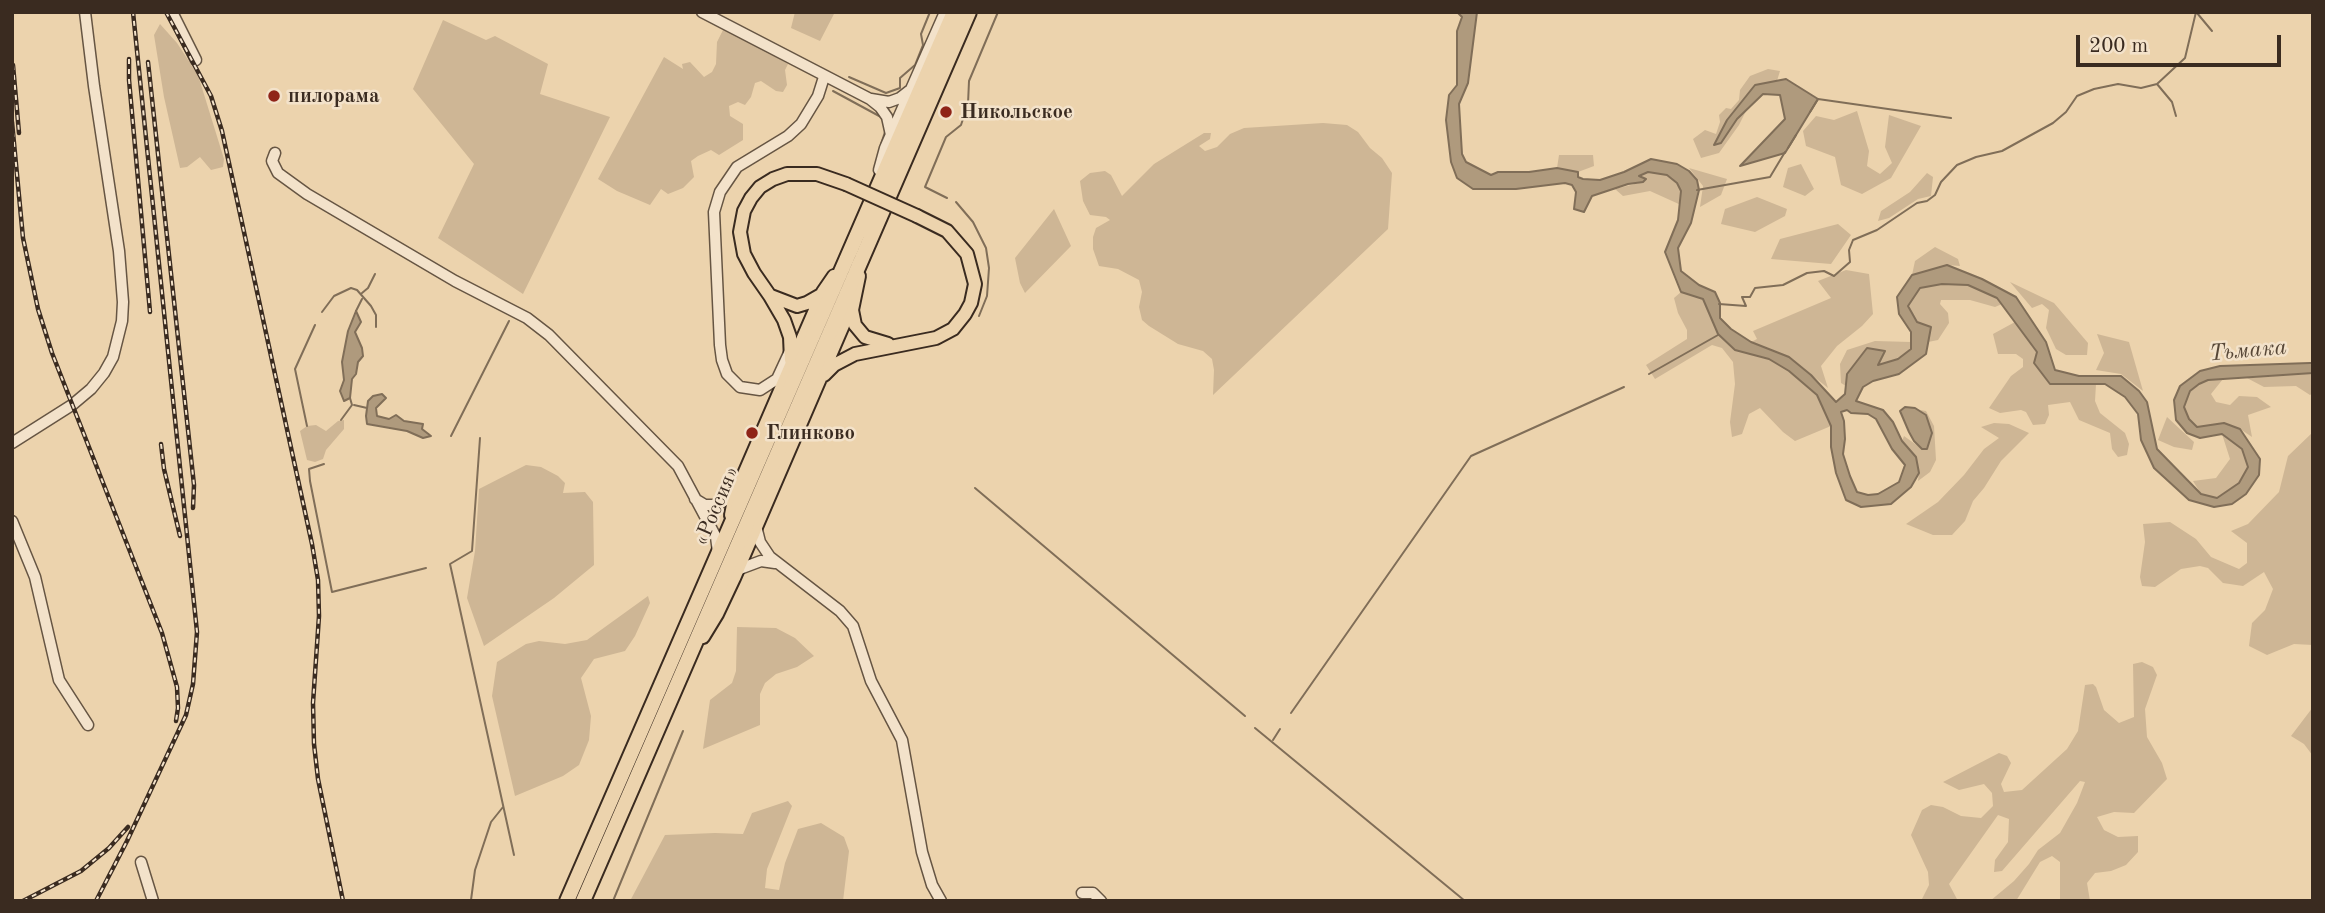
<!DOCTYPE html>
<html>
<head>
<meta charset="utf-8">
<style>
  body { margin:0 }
  #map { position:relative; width:2325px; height:913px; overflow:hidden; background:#ecd3ad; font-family:"Old Standard TT",serif }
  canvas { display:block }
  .frame { position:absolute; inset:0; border:14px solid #3a2b20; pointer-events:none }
  .scale { position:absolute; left:2076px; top:35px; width:205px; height:32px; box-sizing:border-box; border:4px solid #3a2b20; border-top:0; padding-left:9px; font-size:21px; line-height:24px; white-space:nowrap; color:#3a2b20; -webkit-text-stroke:5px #f3e2ca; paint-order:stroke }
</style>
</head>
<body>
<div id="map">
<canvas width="2325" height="913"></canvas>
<div class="frame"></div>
<div class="scale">200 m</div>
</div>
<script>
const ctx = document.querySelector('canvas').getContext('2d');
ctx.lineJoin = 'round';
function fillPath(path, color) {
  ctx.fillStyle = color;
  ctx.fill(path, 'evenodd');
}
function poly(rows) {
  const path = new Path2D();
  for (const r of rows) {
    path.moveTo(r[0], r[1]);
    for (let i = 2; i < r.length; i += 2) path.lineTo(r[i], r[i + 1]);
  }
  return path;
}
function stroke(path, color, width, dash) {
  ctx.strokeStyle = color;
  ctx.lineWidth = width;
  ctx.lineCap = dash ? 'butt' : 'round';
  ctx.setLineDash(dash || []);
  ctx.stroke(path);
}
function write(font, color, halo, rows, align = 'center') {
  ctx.font = font + ' "Old Standard TT",serif';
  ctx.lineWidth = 5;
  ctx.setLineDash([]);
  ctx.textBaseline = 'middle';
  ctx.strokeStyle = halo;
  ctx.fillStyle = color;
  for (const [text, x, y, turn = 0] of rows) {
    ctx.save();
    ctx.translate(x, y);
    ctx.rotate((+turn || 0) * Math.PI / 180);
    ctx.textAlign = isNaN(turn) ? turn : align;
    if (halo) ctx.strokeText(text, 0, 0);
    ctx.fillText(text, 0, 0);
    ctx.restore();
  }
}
fillPath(poly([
  [795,12,835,12,820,41,791,28],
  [443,20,486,40,495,36,548,64,540,94,610,117,523,294,438,238,474,164,413,89],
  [160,24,177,43,198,75,224,159,223,167,211,170,200,157,187,167,180,168,164,97,154,35],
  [723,30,733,32,788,64,785,70,787,85,783,92,776,91,761,81,755,83,751,97,745,105,738,102,729,106,730,116,743,124,743,140,719,155,711,150,698,156,691,161,694,177,683,188,668,194,661,189,650,205,617,191,598,179,664,57,683,69,682,64,690,62,704,77,712,72,716,64,717,42],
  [1768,69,1780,71,1776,84,1756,91,1739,125,1719,153,1701,158,1693,139,1705,130,1716,134,1720,122,1719,115,1726,108,1731,109,1739,100,1740,90,1750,76],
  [1857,111,1869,151,1867,166,1880,174,1892,163,1885,147,1889,115,1921,126,1891,178,1862,194,1841,185,1835,157,1806,146,1803,131,1816,116,1834,120],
  [1323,123,1347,125,1358,132,1370,148,1382,158,1392,173,1388,229,1213,395,1214,370,1212,359,1203,351,1178,344,1149,326,1142,320,1139,307,1142,292,1139,280,1118,269,1099,266,1093,249,1093,237,1096,228,1110,220,1106,217,1090,215,1083,201,1080,181,1090,173,1105,171,1111,175,1122,196,1154,164,1204,133,1211,133,1210,139,1199,146,1205,151,1217,147,1230,134,1244,128],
  [1559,155,1593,155,1594,166,1578,172,1557,168],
  [1801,164,1814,189,1805,196,1783,187,1788,168],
  [1689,168,1727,179,1721,195,1700,207,1703,186],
  [1648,172,1667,175,1677,183,1681,190,1681,205,1650,191,1623,196,1615,189,1643,182,1638,176],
  [1927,173,1933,177,1931,196,1918,199,1889,218,1878,221,1881,211,1910,192],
  [1757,197,1787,209,1785,216,1755,232,1721,224,1725,209],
  [1054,209,1071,246,1025,293,1020,283,1015,258],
  [1838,224,1851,235,1831,264,1771,259,1780,239],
  [1935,247,1958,259,1960,266,1947,265,1912,275,1915,261],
  [1846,270,1869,274,1873,314,1862,326,1837,346,1821,366,1828,388,1789,357,1751,342,1757,339,1753,331,1831,298,1818,281],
  [2010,282,2054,303,2088,343,2087,355,2066,355,2056,349,2046,328,2049,310,2042,304,2032,308],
  [1942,284,1968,285,1998,298,2002,304,1995,307,1970,300,1941,300,1940,304,1948,313,1949,323,1938,340,1928,342,1931,327,1917,322,1908,306,1920,288],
  [1681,292,1703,299,1718,334,1735,350,1769,359,1789,371,1817,395,1831,426,1795,441,1783,432,1760,408,1749,414,1742,434,1732,437,1730,422,1735,384,1733,362,1722,348,1712,345,1655,379,1646,365,1687,339,1687,330,1678,313,1674,298],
  [2015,322,2037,352,2050,384,2096,384,2095,401,2100,413,2125,433,2129,444,2127,455,2118,457,2112,449,2110,433,2079,420,2070,402,2048,405,2049,415,2045,424,2033,425,2026,412,2021,410,2000,413,1989,408,2011,376,2023,367,2023,359,2016,354,1998,354,1993,334],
  [2097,334,2129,342,2143,391,2121,374,2096,370,2104,353],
  [1875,341,1911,342,1911,349,1898,359,1860,371,1846,386,1841,383,1840,364,1847,350],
  [2313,373,2313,393,2310,395,2296,386,2264,387,2247,378],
  [2223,379,2211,394,2216,402,2230,405,2239,396,2257,397,2271,407,2248,415,2252,437,2240,429,2206,425,2197,428,2189,419,2184,407,2190,392,2199,384,2208,380],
  [1920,410,1926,411,1934,426,1936,460,1930,472,1918,481,1919,472,1902,441,1904,436,1922,449,1926,415],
  [2167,417,2194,442,2192,450,2174,447,2158,440],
  [344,420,344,429,326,450,323,459,315,462,307,460,300,431,307,426,316,425,326,431,338,421],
  [1994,423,2009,424,2029,433,2001,461,1984,488,1973,501,1965,521,1952,535,1933,535,1906,524,1938,502,1964,475,1984,449,1999,438,1981,427],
  [2313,432,2313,645,2294,644,2267,655,2249,646,2252,623,2265,610,2273,589,2264,572,2243,586,2223,583,2208,568,2200,566,2181,569,2155,587,2142,586,2140,577,2145,542,2143,524,2170,522,2196,539,2211,557,2239,569,2247,563,2247,543,2231,531,2248,524,2279,492,2288,456],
  [2222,434,2242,449,2248,468,2239,483,2216,498,2201,494,2193,481,2216,478,2230,459],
  [526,465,541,467,558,476,565,483,563,493,585,492,593,502,594,565,554,598,484,646,467,598,475,551,479,489],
  [648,596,650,603,635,636,625,651,594,659,581,678,591,716,589,740,579,765,563,776,515,796,492,696,497,662,526,644,539,641,565,644,587,640],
  [737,627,776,628,795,638,814,656,797,667,776,674,765,683,760,694,760,725,703,749,710,700,732,683,736,671],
  [2142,662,2153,667,2157,675,2145,709,2147,737,2162,763,2167,779,2134,813,2114,812,2097,817,2104,830,2118,837,2138,836,2138,852,2126,865,2111,871,2095,873,2087,883,2090,901,2060,901,2060,862,2052,856,2040,862,2016,901,1990,901,2014,881,2029,864,2038,850,2060,833,2077,803,2085,782,2080,781,2002,871,1994,872,1995,860,2008,842,2009,819,1998,815,1949,884,1958,901,1921,901,1929,885,1928,872,1911,835,1922,810,1931,805,1943,807,1961,816,1981,818,1993,806,1992,793,1984,784,1959,790,1943,782,1999,753,2007,756,2011,763,2001,784,2004,792,2022,790,2067,749,2078,731,2085,685,2093,684,2096,687,2104,710,2119,723,2134,717,2133,664],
  [2313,707,2313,756,2304,744,2291,736],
  [788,801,792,806,767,869,765,888,779,890,785,863,798,829,821,823,844,837,849,851,843,901,630,901,665,835,715,833,743,834,752,813]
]), '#ceb695');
const water = poly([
  [1457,12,1477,12,1468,83,1459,104,1462,154,1466,162,1491,175,1498,172,1529,172,1557,168,1578,172,1578,177,1583,179,1600,180,1624,172,1651,159,1677,164,1689,171,1697,180,1699,190,1691,223,1678,248,1681,271,1699,285,1715,292,1720,303,1720,318,1731,329,1751,342,1789,357,1811,375,1836,402,1845,394,1847,374,1867,348,1885,351,1878,365,1898,359,1911,349,1911,332,1899,314,1897,297,1912,275,1947,265,1982,279,2016,297,2046,342,2055,370,2079,376,2121,376,2139,391,2147,402,2157,449,2201,494,2217,498,2239,483,2248,467,2242,449,2222,434,2200,438,2187,433,2176,420,2174,400,2180,386,2200,371,2220,366,2310,363,2313,363,2313,373,2208,380,2199,384,2190,391,2184,407,2189,419,2197,427,2224,423,2240,429,2260,459,2259,475,2246,494,2232,504,2214,507,2189,500,2154,468,2141,440,2138,414,2125,397,2105,384,2050,384,2034,363,2037,352,1997,298,1968,285,1942,284,1920,288,1908,306,1917,322,1931,327,1926,354,1899,374,1873,381,1863,387,1856,401,1883,410,1893,422,1902,441,1916,457,1919,473,1911,487,1891,504,1861,507,1846,500,1836,473,1831,447,1831,426,1817,395,1789,371,1769,359,1735,350,1718,334,1703,299,1681,292,1665,252,1678,220,1681,191,1677,183,1667,175,1648,172,1639,176,1646,179,1643,182,1628,184,1592,196,1584,212,1574,209,1576,192,1572,185,1565,183,1516,189,1473,189,1457,178,1451,162,1446,120,1449,95,1457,85,1457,31,1462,17,1457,12],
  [1847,410,1851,413,1868,414,1876,419,1892,449,1905,465,1899,482,1878,494,1868,495,1857,492,1850,476,1843,454,1845,439,1844,421,1841,412,1847,410],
  [1786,79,1818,99,1785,153,1740,166,1785,119,1780,95,1763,94,1737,119,1721,143,1714,145,1727,120,1755,85,1786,79],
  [356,311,361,322,355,332,362,348,363,356,358,362,356,374,352,379,350,398,344,401,340,391,344,380,342,362,348,331,356,311],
  [382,394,386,398,376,408,377,416,389,419,396,415,404,421,423,424,422,429,431,436,423,438,407,431,367,424,366,416,368,401,373,396,382,394],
  [1905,407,1915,408,1926,415,1932,433,1927,449,1922,449,1914,441,1909,432,1900,411,1905,407]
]);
fillPath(water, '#af9a7d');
stroke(water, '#806e58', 2);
stroke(poly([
  [2197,13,2212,31],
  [849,77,886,93,900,88,900,78,915,65,923,45,921,34,930,12],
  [2157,84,2172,102,2176,116],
  [833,91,881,117],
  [1810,112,1818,99,1951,118],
  [881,144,885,132],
  [1788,148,1796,135],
  [1697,190,1770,177,1785,152],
  [947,198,925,187,946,137,961,125,968,104,969,81,998,12],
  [956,202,973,222,986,248,989,268,987,296,979,316],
  [362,293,368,288,375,274],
  [1719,304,1746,306,1742,297,1750,297,1755,288,1783,285,1807,273,1824,271,1834,276,1850,262,1849,250,1853,240,1877,230,1917,203,1927,201,1935,195,1941,182,1957,165,1976,157,2002,151,2053,123,2066,112,2077,96,2094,89,2118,84,2141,88,2157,84,2185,58,2196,12],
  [356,311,362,299],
  [322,312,334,296,351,288,357,290,371,306,376,315,376,327],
  [1649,374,1718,335],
  [354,405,367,408],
  [341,420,352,405,350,398],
  [307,426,295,369,315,325],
  [451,436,509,321],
  [480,438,472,551,450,564,514,855],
  [324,464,309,469,310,481,332,592,426,568],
  [975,488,1245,716],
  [1291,713,1471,456,1624,387],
  [1255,728,1465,901],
  [1273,740,1280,729],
  [471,900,475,870,491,822,503,807],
  [613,901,683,731]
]), '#806e58', 2);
const minor = poly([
  [172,12,196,60],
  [702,12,870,99,880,107,887,117,891,135],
  [871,99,889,102,900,98,909,91],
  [275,153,272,161,278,173,307,194,455,281,527,318,549,335,678,466,716,537,718,552],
  [879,170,885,148,945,12],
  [790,351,777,379,760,390,740,387,727,374,722,360,720,345,714,212,720,192,737,167,788,136,801,124,818,96,824,77],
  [12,443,72,405,91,389,104,373,113,357,122,321,123,302,119,251,94,86,85,12],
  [695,499,705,505,716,505,735,495],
  [12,521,35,577,59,680,88,725],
  [756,526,760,542,770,557,840,611,853,626,871,681,902,740,922,852,932,885,941,901],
  [737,570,761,561,775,563],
  [141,862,153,901],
  [1082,893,1093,893,1101,901]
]);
const major = poly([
  [859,276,852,310,855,325,865,337,888,344],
  [771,296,797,306,807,303,821,295],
  [791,360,790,337,784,320,770,296,754,273,744,254,740,232,744,211,751,198,760,187,773,179,787,174,817,174,846,184],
  [824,375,834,365,855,354,936,338,953,329,965,314,971,303,975,284,967,254,947,231,917,216],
  [731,515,735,495,783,384,823,292,834,276],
  [703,637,717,614,734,578,853,302]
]);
const highway = poly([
  [567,901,954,12],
  [583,901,969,12]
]);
stroke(minor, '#665543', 13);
stroke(major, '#3a2b20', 16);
stroke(highway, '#3a2b20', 18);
stroke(minor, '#f3e2ca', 10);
stroke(major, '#ecd3ad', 12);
stroke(highway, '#ecd3ad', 14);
const rail = poly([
  [166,12,211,96,222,131,312,544,318,580,319,616,313,703,314,744,318,779,343,901],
  [129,59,129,80,150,312],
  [148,62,194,485,193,508],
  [13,65,19,133],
  [12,122,23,238,38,309,52,353,162,633,177,687,178,708,176,721],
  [161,444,164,469,180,536],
  [23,901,81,871,109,848,128,827],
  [96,901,127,841,186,715,193,684,197,632,133,12]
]);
stroke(rail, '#3a2b20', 4.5);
stroke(rail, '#f3e2ca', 2, [5]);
const majorBridge = poly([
  [846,184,917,216]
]);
stroke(majorBridge, '#3a2b20', 16, []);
stroke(majorBridge, '#ecd3ad', 12);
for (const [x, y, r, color] of [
  [274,96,7,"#8f2418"],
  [946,112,7,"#8f2418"],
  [752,433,7,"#8f2418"]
]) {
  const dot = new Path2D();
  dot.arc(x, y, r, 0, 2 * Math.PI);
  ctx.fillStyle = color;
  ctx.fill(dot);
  stroke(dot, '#f3e2ca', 2.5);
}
write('bold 21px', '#3a2b20', '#f3e2ca', [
  ["пилорама",288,96],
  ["Никольское",960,112],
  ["Глинково",766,433]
], 'left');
write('21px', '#3a2b20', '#f3e2ca', [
  ["«Россия»",717,506,-67]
]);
write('italic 23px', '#574737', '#f3e2ca', [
  ["Тьмака",2248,351,-5]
]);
</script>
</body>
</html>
